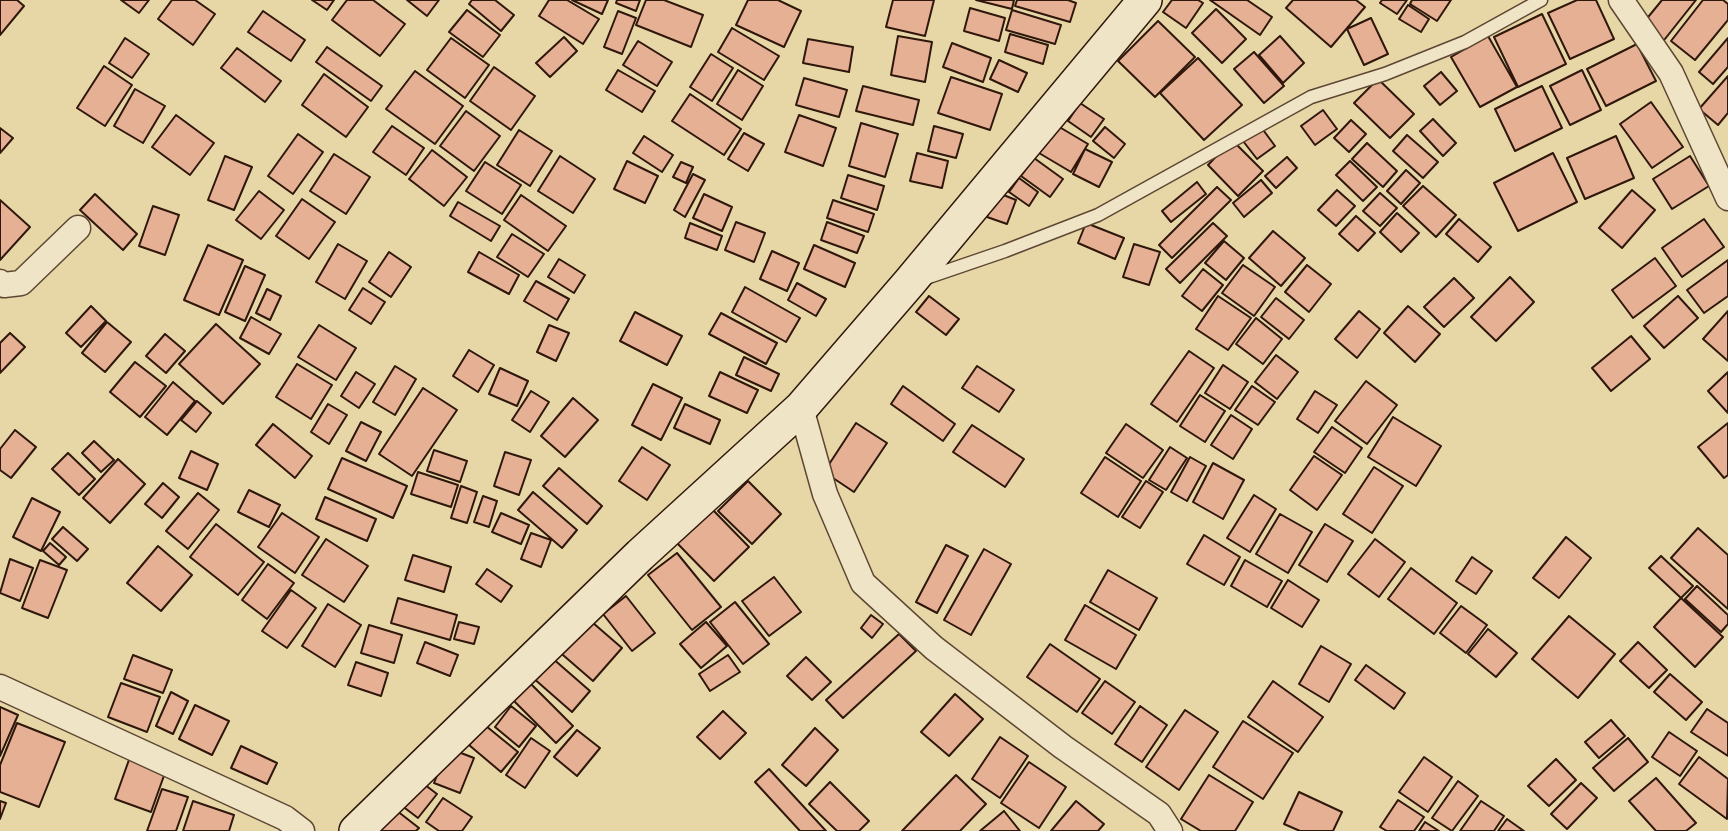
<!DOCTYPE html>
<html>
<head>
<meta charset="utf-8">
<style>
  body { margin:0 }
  canvas { display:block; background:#e7d7a7 }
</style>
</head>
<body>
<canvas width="1728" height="831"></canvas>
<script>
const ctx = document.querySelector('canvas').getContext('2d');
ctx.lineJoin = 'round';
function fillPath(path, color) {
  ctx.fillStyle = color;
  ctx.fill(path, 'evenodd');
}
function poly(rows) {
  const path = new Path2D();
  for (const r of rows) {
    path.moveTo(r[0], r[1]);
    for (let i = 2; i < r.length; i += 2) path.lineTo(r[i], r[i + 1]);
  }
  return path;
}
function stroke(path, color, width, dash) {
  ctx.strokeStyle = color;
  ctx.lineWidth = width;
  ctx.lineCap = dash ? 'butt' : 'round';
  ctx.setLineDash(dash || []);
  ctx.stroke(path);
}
const building = poly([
  [0,0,17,0,24,6,0,35,0,0],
  [121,0,149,0,139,13,121,0],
  [172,0,195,0,215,14,193,45,158,19,172,0],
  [312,0,334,0,327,10,312,0],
  [347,0,373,0,405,24,380,56,332,20,347,0],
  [407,0,439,0,427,16,407,0],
  [472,0,495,0,514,15,501,31,469,4,472,0],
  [549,0,567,0,599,19,583,44,539,16,549,0],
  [572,0,608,0,602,14,572,0],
  [617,0,640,0,636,11,616,3,617,0],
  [646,0,664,0,703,15,691,47,636,25,646,0],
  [748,0,778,0,801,11,784,47,736,25,748,0],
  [893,0,934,0,925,36,886,27,893,0],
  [976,0,1014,0,1012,9,976,0],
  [1017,0,1068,0,1076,3,1070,22,1015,6,1017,0],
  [1172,0,1198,0,1203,3,1186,28,1163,12,1172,0],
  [1210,0,1247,0,1272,17,1260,35,1210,0],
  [1293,0,1356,0,1365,7,1331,47,1286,8,1293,0],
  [1382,0,1407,0,1397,14,1380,3,1382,0],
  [1412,0,1451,0,1437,21,1410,4,1412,0],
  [1577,0,1596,0,1614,39,1570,59,1548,13,1577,0],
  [1662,0,1696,0,1661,44,1640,27,1662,0],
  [1703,0,1723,0,1728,4,1728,20,1695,60,1671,41,1703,0],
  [1408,5,1429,19,1421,32,1399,19,1408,5],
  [970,8,1005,18,999,41,964,31,970,8],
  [1216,9,1246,39,1222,63,1192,33,1216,9],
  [467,10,500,35,483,57,449,32,467,10],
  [1012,10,1061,25,1055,44,1006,30,1012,10],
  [263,11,305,40,291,61,248,32,263,11],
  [618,11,636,18,622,54,604,47,618,11],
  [1542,14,1566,64,1518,87,1494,37,1542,14],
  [1371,18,1388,54,1364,65,1347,29,1371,18],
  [1158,21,1195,57,1155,97,1118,61,1158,21],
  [732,28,779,56,764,80,718,52,732,28],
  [1010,34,1048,45,1043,64,1005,52,1010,34],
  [898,36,932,42,925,82,891,75,898,36],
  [1280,36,1304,63,1283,83,1259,55,1280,36],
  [1488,36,1517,87,1480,107,1451,57,1488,36],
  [564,37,577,51,550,77,536,63,564,37],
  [125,38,149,54,132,78,109,63,125,38],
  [451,38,489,65,465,98,427,70,451,38],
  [1728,38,1728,67,1713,84,1699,72,1728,38],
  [808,39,853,47,849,72,803,63,808,39],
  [638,41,672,62,657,86,623,65,638,41],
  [952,43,991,58,983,82,943,67,952,43],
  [1637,44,1656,81,1606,106,1587,69,1637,44],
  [327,47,382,86,371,101,316,62,327,47],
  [237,48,281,81,265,102,221,68,237,48],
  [1254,52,1284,86,1264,103,1234,69,1254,52],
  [711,54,733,68,712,101,690,87,711,54],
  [1198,58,1242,105,1204,140,1160,93,1198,58],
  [999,60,1027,73,1018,92,990,79,999,60],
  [104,66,132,85,105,126,77,108,104,66],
  [494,67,535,96,511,130,470,101,494,67],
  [618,70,655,91,642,112,606,90,618,70],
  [738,70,763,86,742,120,717,104,738,70],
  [1582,70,1601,110,1570,125,1550,86,1582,70],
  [415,71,463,106,435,144,386,109,415,71],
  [1441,72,1457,91,1440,105,1424,86,1441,72],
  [324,74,368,107,346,137,302,105,324,74],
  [1728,76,1728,113,1718,125,1699,109,1728,76],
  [951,77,1002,94,990,130,938,113,951,77],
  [804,78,847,90,839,117,796,105,804,78],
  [1378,79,1414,114,1390,138,1354,103,1378,79],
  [863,86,919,100,913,125,856,111,863,86],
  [1542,86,1562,128,1515,151,1495,109,1542,86],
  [135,89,165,106,143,143,114,126,135,89],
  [690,94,741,129,724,155,672,121,690,94],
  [1651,102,1683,147,1652,168,1620,124,1651,102],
  [1080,103,1104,119,1091,137,1068,121,1080,103],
  [1323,110,1337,129,1315,145,1301,126,1323,110],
  [466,111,500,136,474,171,440,146,466,111],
  [176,115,214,143,190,175,152,147,176,115],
  [799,115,836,128,823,166,785,152,799,115],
  [1433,119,1456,143,1443,156,1420,131,1433,119],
  [1351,120,1366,134,1349,152,1334,138,1351,120],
  [861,123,898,134,885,177,849,166,861,123],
  [1056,125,1088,144,1071,172,1039,153,1056,125],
  [392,126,424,148,406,175,373,152,392,126],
  [934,126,963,134,956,158,928,151,934,126],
  [1105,127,1125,144,1114,158,1093,141,1105,127],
  [1261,127,1275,146,1257,159,1243,141,1261,127],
  [0,128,13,138,0,153,0,128],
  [519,130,552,151,530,186,497,165,519,130],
  [744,133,764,144,748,171,728,159,744,133],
  [298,134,323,152,293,194,268,176,298,134],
  [1407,135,1438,162,1423,178,1393,151,1407,135],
  [644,136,673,155,662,172,633,153,644,136],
  [1616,136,1634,178,1585,199,1567,158,1616,136],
  [1232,140,1263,171,1238,196,1208,165,1232,140],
  [1367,143,1397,171,1383,187,1352,159,1367,143],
  [1085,149,1112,162,1099,187,1073,174,1085,149],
  [432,150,467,177,444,206,409,179,432,150],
  [917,153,948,161,942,188,910,181,917,153],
  [1553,153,1577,202,1518,231,1494,183,1553,153],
  [334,154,370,177,346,214,310,191,334,154],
  [225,156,252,167,234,210,208,200,225,156],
  [560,156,595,179,573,213,538,191,560,156],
  [1690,156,1709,186,1672,209,1653,179,1690,156],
  [1287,157,1297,168,1276,188,1265,176,1287,157],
  [1034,158,1063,179,1050,197,1021,176,1034,158],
  [627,161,658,176,645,203,614,189,627,161],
  [1350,161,1377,187,1363,201,1336,175,1350,161],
  [485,162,521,185,502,214,466,191,485,162],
  [681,162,693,167,686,183,673,177,681,162],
  [1406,170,1420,183,1401,204,1387,191,1406,170],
  [693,174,705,180,685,217,674,210,693,174],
  [848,175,884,186,877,210,841,198,848,175],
  [1019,178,1038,192,1029,206,1009,192,1019,178],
  [1261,180,1272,193,1244,217,1233,203,1261,180],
  [1197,182,1206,194,1171,222,1162,211,1197,182],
  [1423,186,1456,215,1436,237,1403,206,1423,186],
  [1217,187,1231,200,1172,258,1159,245,1217,187],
  [1337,190,1355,206,1336,226,1318,210,1337,190],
  [1632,190,1655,210,1622,248,1599,228,1632,190],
  [259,191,284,210,261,239,236,220,259,191],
  [996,192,1016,200,1007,224,987,217,996,192],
  [1380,193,1397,208,1380,226,1363,211,1380,193],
  [95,194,137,234,123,250,80,210,95,194],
  [704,194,732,207,722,231,693,218,704,194],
  [521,195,566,226,548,251,504,220,521,195],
  [302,199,335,222,309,259,276,236,302,199],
  [0,200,30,227,0,260,0,200],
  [833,200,874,214,868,232,827,218,833,200],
  [458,202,500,226,491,241,450,216,458,202],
  [153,206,179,215,165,255,139,246,153,206],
  [1397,213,1419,233,1401,252,1380,232,1397,213],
  [1356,216,1375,233,1358,251,1339,234,1356,216],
  [1459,219,1491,247,1478,262,1446,234,1459,219],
  [1704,219,1724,247,1682,277,1662,248,1704,219],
  [736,222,765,233,754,262,725,250,736,222],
  [827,222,864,236,857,253,821,240,827,222],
  [690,223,722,236,717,250,685,238,690,223],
  [1086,223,1124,238,1115,259,1078,243,1086,223],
  [1213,223,1227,236,1180,283,1166,269,1213,223],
  [1273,231,1305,258,1281,286,1249,258,1273,231],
  [512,234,544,254,528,277,497,257,512,234],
  [1224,241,1244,258,1226,280,1205,263,1224,241],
  [338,244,367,261,345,299,316,282,338,244],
  [1134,244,1160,252,1149,285,1123,277,1134,244],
  [208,245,243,260,219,315,184,300,208,245],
  [814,245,855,263,845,287,804,269,814,245],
  [772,251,799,263,787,291,760,279,772,251],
  [389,252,411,267,391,297,369,282,389,252],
  [479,252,519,275,509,294,468,272,479,252],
  [1655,258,1676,286,1633,318,1612,290,1655,258],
  [559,259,585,275,574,293,548,277,559,259],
  [1728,260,1728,296,1704,313,1687,290,1728,260],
  [1243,265,1275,287,1254,316,1222,293,1243,265],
  [1307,265,1331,284,1309,312,1285,292,1307,265],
  [245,266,265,275,245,321,225,312,245,266],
  [1203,269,1223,285,1202,311,1182,296,1203,269],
  [1510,277,1534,302,1496,341,1471,317,1510,277],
  [1454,278,1474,298,1444,327,1424,307,1454,278],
  [536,281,569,299,557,320,524,301,536,281],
  [797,283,826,299,816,316,788,300,797,283],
  [745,287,800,318,786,342,732,312,745,287],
  [363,288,385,302,371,324,349,310,363,288],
  [267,289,281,296,270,320,256,313,267,289],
  [929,296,959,319,946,335,916,312,929,296],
  [1218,296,1251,318,1228,350,1196,329,1218,296],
  [1678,296,1698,318,1664,348,1644,326,1678,296],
  [1276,298,1304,320,1289,339,1261,317,1276,298],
  [91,306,106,321,81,347,66,333,91,306],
  [1408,306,1440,334,1415,362,1384,333,1408,306],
  [1359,311,1380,329,1357,358,1335,339,1359,311],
  [1728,311,1728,361,1703,339,1728,311],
  [635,312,682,336,667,365,620,341,635,312],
  [721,313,777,343,766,364,709,334,721,313],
  [251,317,281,334,269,354,240,338,251,317],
  [1256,318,1282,339,1263,364,1236,344,1256,318],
  [107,322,131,342,105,372,82,353,107,322],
  [216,324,260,364,223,404,179,364,216,324],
  [319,325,356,348,336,380,298,357,319,325],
  [549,325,569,333,556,361,537,352,549,325],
  [10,333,25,347,0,373,0,343,10,333],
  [165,334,185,351,166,373,146,356,165,334],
  [1631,336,1650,359,1611,391,1592,368,1631,336],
  [469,350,494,365,478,392,453,376,469,350],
  [1189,351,1214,368,1177,422,1151,404,1189,351],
  [1276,355,1298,372,1277,399,1255,382,1276,355],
  [744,357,779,374,771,391,736,375,744,357],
  [135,362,166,386,140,417,110,392,135,362],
  [297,364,332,385,311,419,276,397,297,364],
  [1223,365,1248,382,1230,409,1205,393,1223,365],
  [395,366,416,379,395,415,373,402,395,366],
  [977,366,1014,390,999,412,962,388,977,366],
  [500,368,528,381,517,406,489,394,500,368],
  [356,372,375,384,359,408,341,396,356,372],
  [720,372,758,390,747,413,709,396,720,372],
  [1728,372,1728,413,1708,391,1728,372],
  [1366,381,1397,405,1367,444,1335,421,1366,381],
  [173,382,195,401,167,435,145,417,173,382],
  [653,384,682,398,661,440,632,425,653,384],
  [903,386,955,424,943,441,891,404,903,386],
  [1252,386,1275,402,1258,425,1235,410,1252,386],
  [423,388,457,410,412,476,379,454,423,388],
  [531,391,549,402,530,432,512,420,531,391],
  [1315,391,1337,405,1318,433,1297,419,1315,391],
  [1200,395,1225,411,1205,442,1180,426,1200,395],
  [573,398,598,420,565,457,541,436,573,398],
  [197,401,211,413,196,432,181,420,197,401],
  [328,404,347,415,329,444,311,432,328,404],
  [685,404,720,420,710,444,674,428,685,404],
  [1231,415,1252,429,1233,459,1211,445,1231,415],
  [1393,417,1441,446,1416,486,1368,457,1393,417],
  [361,422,381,432,366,461,346,451,361,422],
  [856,423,887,443,854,492,824,472,856,423],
  [1728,423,1728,475,1724,478,1698,447,1728,423],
  [273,424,312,456,295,478,256,445,273,424],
  [1126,424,1163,450,1143,478,1106,453,1126,424],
  [972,425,1024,459,1005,487,953,452,972,425],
  [1332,427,1362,448,1345,473,1314,452,1332,427],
  [15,430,36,447,11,478,0,470,0,449,15,430],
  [94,441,114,460,101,472,82,453,94,441],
  [642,447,670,465,647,500,619,481,642,447],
  [1170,447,1187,458,1166,490,1149,480,1170,447],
  [434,450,467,461,460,482,427,471,434,450],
  [191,451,218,464,207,490,179,478,191,451],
  [505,452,531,460,519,495,494,486,505,452],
  [68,453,95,479,79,495,52,469,68,453],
  [1314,456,1342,475,1317,510,1290,490,1314,456],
  [1105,457,1141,481,1118,517,1081,493,1105,457],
  [1190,457,1206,466,1187,501,1171,492,1190,457],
  [342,458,407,486,393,518,328,489,342,458],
  [118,459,145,484,110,523,83,498,118,459],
  [1213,463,1244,480,1223,519,1193,502,1213,463],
  [1374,467,1403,486,1372,533,1343,514,1374,467],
  [559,468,602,506,587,524,543,486,559,468],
  [418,472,458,485,451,507,411,494,418,472],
  [748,481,781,514,752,544,718,511,748,481],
  [1146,481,1163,492,1140,528,1122,517,1146,481],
  [163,483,179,497,162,518,145,504,163,483],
  [461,486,477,492,467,523,451,518,461,486],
  [249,490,280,505,269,527,238,512,249,490],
  [533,492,577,530,562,548,518,510,533,492],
  [198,493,219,510,188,549,166,531,198,493],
  [1254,495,1276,509,1250,552,1227,538,1254,495],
  [483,496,497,501,489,527,474,522,483,496],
  [325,497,376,519,367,541,316,519,325,497],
  [32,498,60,512,41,551,13,537,32,498],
  [711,508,749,547,714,581,676,542,711,508],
  [282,513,319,537,295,573,258,547,282,513],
  [501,513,529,525,521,544,492,532,501,513],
  [1280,514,1312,532,1288,573,1256,554,1280,514],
  [216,524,264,562,238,595,190,557,216,524],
  [1325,524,1353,541,1327,582,1299,565,1325,524],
  [63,527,88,549,77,561,52,539,63,527],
  [1698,528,1728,555,1728,609,1671,558,1698,528],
  [531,533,551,540,541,567,521,559,531,533],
  [1204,535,1240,557,1224,585,1187,564,1204,535],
  [1566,537,1591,558,1559,598,1533,578,1566,537],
  [326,539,368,566,344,602,302,575,326,539],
  [1375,539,1405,562,1379,597,1348,574,1375,539],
  [50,543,66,557,59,565,43,551,50,543],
  [946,545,968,556,937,613,916,602,946,545],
  [158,546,192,575,161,611,127,583,158,546],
  [984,549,1011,564,971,635,944,620,984,549],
  [677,553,721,607,692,630,648,575,677,553],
  [413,555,451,567,444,592,405,580,413,555],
  [1661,556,1693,586,1681,598,1649,568,1661,556],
  [1472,557,1492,571,1476,594,1456,581,1472,557],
  [10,559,33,568,20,601,0,593,10,559],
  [40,560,67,570,48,618,22,608,40,560],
  [1245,560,1282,581,1267,607,1231,586,1245,560],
  [268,564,294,583,267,619,242,600,268,564],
  [1411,568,1457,603,1434,634,1388,599,1411,568],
  [487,569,512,586,501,602,476,584,487,569],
  [1108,570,1157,598,1139,630,1090,602,1108,570],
  [774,577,801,612,769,636,742,601,774,577],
  [1288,580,1319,600,1302,627,1271,608,1288,580],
  [1697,586,1728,615,1728,624,1721,632,1685,599,1697,586],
  [291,590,316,608,287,648,262,631,291,590],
  [626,596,655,633,632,651,603,614,626,596],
  [398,598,457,615,450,640,391,623,398,598],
  [1681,598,1723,637,1695,667,1654,627,1681,598],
  [735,602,769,644,743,664,710,622,735,602],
  [328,604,361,625,335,667,302,646,328,604],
  [1085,605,1136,635,1116,669,1065,640,1085,605],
  [1461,606,1487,625,1466,653,1440,633,1461,606],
  [871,615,883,624,872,638,861,628,871,615],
  [585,616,622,648,593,681,556,649,585,616],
  [1569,616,1615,654,1578,698,1532,659,1569,616],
  [459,622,479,627,474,644,454,639,459,622],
  [706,622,727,646,701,668,680,644,706,622],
  [369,625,402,635,394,663,361,653,369,625],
  [1488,629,1517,653,1496,677,1468,654,1488,629],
  [899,634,916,651,843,718,826,700,899,634],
  [425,642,458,655,450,676,417,663,425,642],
  [1638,642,1667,670,1649,688,1620,661,1638,642],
  [1050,644,1100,679,1077,712,1027,677,1050,644],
  [1321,646,1351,664,1329,702,1299,684,1321,646],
  [133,655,172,670,163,693,124,679,133,655],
  [728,655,740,672,710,691,699,674,728,655],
  [551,657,590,691,572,712,532,677,551,657],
  [806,657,831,682,812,700,787,676,806,657],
  [356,662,388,673,381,696,348,685,356,662],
  [1366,665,1405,693,1394,709,1355,680,1366,665],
  [1670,674,1702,702,1686,720,1654,692,1670,674],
  [1105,681,1135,702,1112,734,1082,713,1105,681],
  [1273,681,1323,717,1298,752,1248,717,1273,681],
  [529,682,573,726,556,743,512,699,529,682],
  [121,683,160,697,147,732,108,717,121,683],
  [171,692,188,701,173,734,156,726,171,692],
  [955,694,983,719,949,756,921,732,955,694],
  [195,705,229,721,212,755,179,739,195,705],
  [511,706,536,726,519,747,495,727,511,706],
  [1140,706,1167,725,1142,762,1115,744,1140,706],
  [0,707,18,715,0,756,0,707],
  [1707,709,1728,723,1728,756,1691,732,1707,709],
  [1185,710,1218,732,1179,790,1146,767,1185,710],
  [723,711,746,733,720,759,697,737,723,711],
  [1611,720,1625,736,1599,758,1585,742,1611,720],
  [1243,721,1293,753,1263,799,1213,767,1243,721],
  [17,723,65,742,39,807,0,792,0,765,17,723],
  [486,726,518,752,501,772,469,745,486,726],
  [815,728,838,750,806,786,782,765,815,728],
  [577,730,600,748,577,776,554,757,577,730],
  [1669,732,1697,751,1680,776,1652,757,1669,732],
  [1000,737,1028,756,1000,798,972,779,1000,737],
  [531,738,550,751,525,788,506,775,531,738],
  [1628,738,1648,762,1614,791,1593,768,1628,738],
  [241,746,277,763,267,784,231,768,241,746],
  [448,748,474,758,460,793,434,783,448,748],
  [130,757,166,770,151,812,115,799,130,757],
  [1424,757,1452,777,1428,812,1399,792,1424,757],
  [1699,757,1728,779,1727,819,1679,784,1699,757],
  [1556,759,1576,780,1549,806,1528,786,1556,759],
  [1029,762,1066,787,1039,828,1001,803,1029,762],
  [769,769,826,831,800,831,755,782,769,769],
  [956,775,986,804,960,831,902,831,956,775],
  [1209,775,1253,802,1235,831,1201,831,1181,819,1209,775],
  [416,778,437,794,418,818,397,802,416,778],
  [1656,778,1696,823,1686,831,1656,831,1629,801,1656,778],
  [1458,781,1478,796,1452,831,1432,818,1458,781],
  [830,782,869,821,859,831,837,831,809,804,830,782],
  [1581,783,1597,798,1567,829,1551,814,1581,783],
  [162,789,188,797,176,831,147,831,162,789],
  [1299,792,1342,812,1333,831,1300,831,1284,824,1299,792],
  [443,798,472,817,462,831,439,831,426,822,443,798],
  [1398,800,1424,817,1414,831,1387,831,1380,827,1398,800],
  [0,801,6,803,0,819,0,801],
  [193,801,234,815,229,831,183,831,193,801],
  [1076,801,1104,824,1098,831,1051,831,1076,801],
  [1481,801,1504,816,1494,831,1460,831,1481,801],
  [392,807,419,828,416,831,378,831,392,807],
  [1004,811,1020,831,980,831,1004,811],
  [1507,819,1524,831,1498,831,1507,819],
  [1425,822,1439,831,1419,831,1425,822]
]);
fillPath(building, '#e6b094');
stroke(building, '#2f170c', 2);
const lane = poly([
  [923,279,1005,251,1098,215,1311,97,1385,74,1465,42,1541,0]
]);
const street = poly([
  [1621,0,1671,73,1728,198],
  [0,282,4,285,21,283,78,228],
  [801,408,825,494,863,583,934,648,1063,747,1159,814,1170,831],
  [0,687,285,818,302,831]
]);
const secondary = poly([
  [356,831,640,555,801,408,909,283,1145,0]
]);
stroke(lane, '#5d4733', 15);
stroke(street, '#5d4733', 27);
stroke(secondary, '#2f170c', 36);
stroke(lane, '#efe5c6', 12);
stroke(street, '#efe5c6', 24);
stroke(secondary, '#efe5c6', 33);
</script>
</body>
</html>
